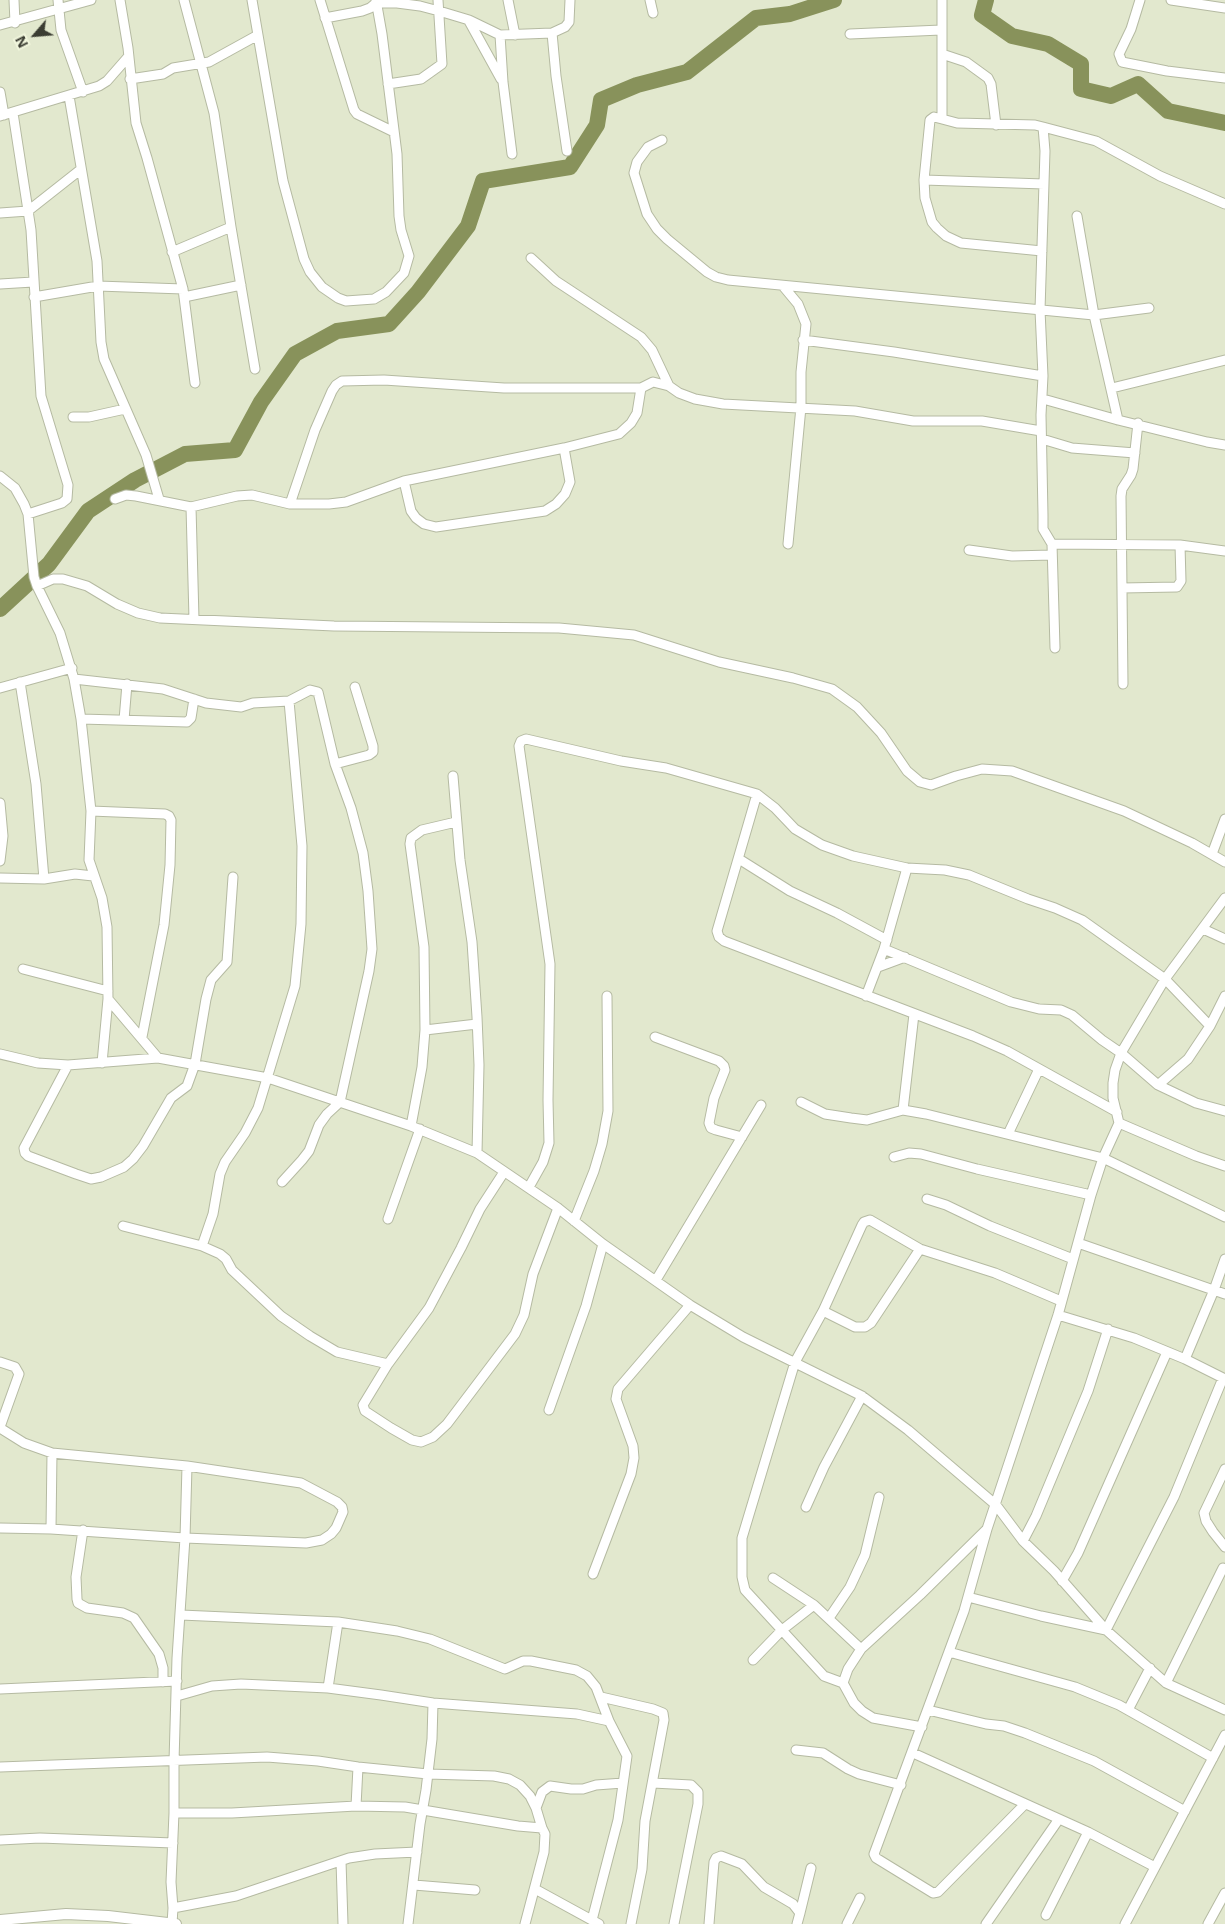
<!DOCTYPE html>
<html>
<head>
<meta charset="utf-8">
<style>
  body { margin:0 }
  #map { position:relative; width:1225px; height:1924px; overflow:hidden; background:#e2e8ce; font-family:"Open Sans",sans-serif }
  canvas { display:block }
  .north { position:absolute; left:10px; top:10px; width:50px; height:50px; -webkit-text-stroke:4px #f0f5dc; paint-order:stroke; rotate:243deg; font-size:14px; font-weight:700; line-height:20px; text-align:center; color:#3b3d33 }
  .north::after { content:''; display:block; margin:auto; width:18px; height:22px; background:#3b3d33; clip-path:polygon(50% 0,100% 100%,50% 72%,0 100%) }
</style>
</head>
<body>
<div id="map">
<canvas width="1225" height="1924"></canvas>
<div class="north">N</div>
</div>
<script>
const ctx = document.querySelector('canvas').getContext('2d');
ctx.lineJoin = 'round';
function poly(rows) {
  const path = new Path2D();
  for (const r of rows) {
    path.moveTo(r[0], r[1]);
    for (let i = 2; i < r.length; i += 2) path.lineTo(r[i], r[i + 1]);
  }
  return path;
}
function stroke(path, color, width, dash) {
  ctx.strokeStyle = color;
  ctx.lineWidth = width;
  ctx.lineCap = dash ? 'butt' : 'round';
  ctx.setLineDash(dash || []);
  ctx.stroke(path);
}
stroke(poly([
  [986,0,982,15,1012,36,1048,44,1081,64,1081,89,1111,96,1138,84,1168,111,1225,123],
  [0,609,49,564,88,511,135,480,185,454,235,450,261,402,295,354,337,331,389,324,418,292,468,226,483,181,570,167,597,125,601,100,637,85,687,72,756,18,790,14,834,0]
]), '#88925b', 16);
const minor = poly([
  [14,0,15,23],
  [58,0,61,30,83,92],
  [120,0,128,48,136,123,147,158,183,289,195,383],
  [184,0,214,113,231,227,255,369],
  [252,0,283,181,304,259,310,272,322,287,338,298,346,301,374,299,386,292,404,273,409,256,401,230,399,216,397,154,382,34,376,0],
  [320,0,354,110,357,114,394,132],
  [508,0,515,35],
  [650,0,653,13],
  [942,0,942,119,957,123,1035,125,1043,127,1045,151,1040,310,1043,376,1041,415,1043,515,1043,529,1052,544,1055,648],
  [1140,0,1131,29,1119,54,1122,62,1167,71,1225,78],
  [1171,0,1225,8],
  [325,18,362,11,370,8,376,3,397,3,420,6,439,11,469,20,500,35,552,33,565,27,569,22,570,0],
  [469,21,501,79],
  [0,25,91,0],
  [552,33,556,76,567,151],
  [850,34,941,30],
  [500,35,503,82,512,154],
  [942,54,966,62,988,78,991,84,996,125],
  [130,79,163,74,173,68,209,62,258,35],
  [388,84,421,79,442,64,438,0],
  [0,92,4,115],
  [69,96,97,261,101,342,104,359,146,455,159,499],
  [13,113,31,230,41,396,68,485,67,499,62,503,28,514],
  [0,116,99,86,107,81,128,57],
  [942,119,934,117,930,120,924,180,925,198,932,222,937,228,946,236,961,243,1042,251],
  [1043,127,1096,141,1160,176,1225,204],
  [662,140,648,147,637,162,634,173,647,214,657,229,667,239,707,272,716,277,728,280,1094,315,1118,420],
  [924,180,1044,184],
  [0,213,28,211,80,170],
  [1077,216,1094,315,1149,308],
  [172,252,231,227],
  [531,258,556,281,641,337,652,350,669,386],
  [0,284,33,282],
  [783,286,798,304,806,324,801,372,801,407,788,544],
  [34,297,98,286,183,289],
  [184,297,241,285],
  [803,340,894,352,1043,376],
  [1112,388,1225,360],
  [1043,399,1118,420,1207,442,1225,445],
  [73,417,89,417,125,409],
  [1042,439,1072,448,1135,453],
  [0,476,15,488,24,504,28,514,34,577,37,586,60,633,74,679,81,719,91,811,89,860,102,898,107,927,108,999,102,1063],
  [404,481,411,511,416,518,424,524,436,527,545,511,556,504,565,494,570,482,564,448],
  [115,499,126,495,136,496,191,507,237,496,252,495,290,504,329,504,346,502,404,481,564,448,619,434,631,423,637,413,641,388],
  [290,504,315,430,332,391,336,385,342,381,384,380,504,388,641,388,653,382,669,386,679,393,695,399,723,404,855,411,913,421,982,421,1041,431],
  [191,507,194,619],
  [1052,544,1180,545,1225,551],
  [969,550,1012,556,1052,555],
  [37,586,53,579,63,579,87,586,117,604,138,613,160,618,334,626,559,628,634,635,719,662,793,678,832,689,857,707,881,733,907,771,920,782,931,785,956,776,982,769,1012,771,1124,811,1192,843,1225,862],
  [1122,588,1177,587,1181,581,1180,545],
  [74,679,163,689,206,703,241,707,253,703,289,701,310,690,318,692,335,764,351,808,363,853,368,891,372,949,369,971,340,1102,327,1114,319,1125,309,1151,302,1160,282,1182],
  [20,682,36,784,44,879],
  [1123,684,1121,496,1122,489,1131,475,1133,469,1138,423],
  [0,688,72,668],
  [81,719,187,722,191,718,194,699],
  [124,720,127,684],
  [335,764,369,755,373,752,373,746,355,687],
  [453,776,460,860,472,942,477,1017,479,1065,477,1153],
  [757,794,717,931,719,937,724,941,973,1036,1007,1051,1117,1112],
  [0,803,3,836,0,861],
  [91,811,165,814,169,816,171,820,170,865,164,925,142,1037],
  [1212,854,1225,819],
  [739,859,790,891,837,913,887,940],
  [0,878,44,879,75,874,93,876],
  [1203,929,1225,939],
  [884,949,1011,1002,1039,1009,1061,1010,1072,1015,1102,1040,1121,1053,1158,1085,1196,1103,1225,1111],
  [878,967,905,957],
  [23,969,108,991],
  [866,996,884,949,907,868],
  [108,999,158,1058],
  [425,1030,477,1024],
  [655,1037,719,1061,724,1066,725,1070,714,1098,709,1123,711,1128,716,1130,742,1137],
  [0,1054,38,1063,68,1065,158,1058,268,1078,411,1126,477,1153,558,1208,603,1244,690,1305,743,1337,862,1396,908,1430,996,1505,1023,1541,1054,1571,1106,1630,1166,1683,1225,1710],
  [68,1065,24,1148,25,1153,28,1156,76,1174,91,1179,101,1177,124,1167,133,1159,143,1146,171,1098,187,1086,195,1064,206,999,211,980,227,962,233,877],
  [1158,1085,1188,1059,1210,1026,1225,996],
  [801,1102,825,1114,851,1118,867,1120,903,1110,926,1114,1103,1158,1225,1217],
  [903,1110,914,1014],
  [1119,1123,1196,1156,1225,1166],
  [411,1126,422,1067,425,1030,424,947,410,844,411,838,422,830,456,822],
  [1008,1134,1039,1069],
  [894,1157,909,1153,921,1154,977,1169,1091,1195],
  [504,1172,480,1209,461,1248,429,1308,388,1364,363,1405,365,1411,391,1428,412,1440,421,1442,433,1437,447,1424,515,1334,524,1315,533,1274,558,1208],
  [529,1187,543,1162,549,1143,548,1100,550,964,519,746,521,741,526,739,621,761,666,768,757,794,775,808,795,829,822,845,853,856,907,868,945,870,969,875,1028,899,1055,908,1082,920,1165,979,1210,1026],
  [927,1199,946,1205,990,1226,1073,1259],
  [388,1219,420,1129],
  [574,1221,594,1171,602,1144,608,1111,607,996],
  [123,1226,202,1246,220,1254,226,1259,232,1270,281,1316,310,1336,337,1352,388,1364],
  [1078,1243,1225,1294],
  [202,1246,213,1214,220,1174,225,1162,245,1133,258,1108,295,986,301,924,302,846,289,701],
  [656,1280,761,1105],
  [823,1311,855,1327,865,1327,871,1323,920,1249],
  [1058,1315,1134,1338,1185,1359,1225,1379],
  [1185,1359,1214,1290,1225,1259],
  [0,1362,15,1367,19,1374,0,1427],
  [549,1410,586,1306,603,1244],
  [0,1428,24,1443,52,1453,187,1466,185,1538,177,1658,174,1761,174,1813,171,1882,173,1908,172,1924],
  [1225,1469,1204,1513,1206,1521,1213,1532,1225,1547],
  [806,1507,824,1467,862,1396],
  [0,1528,51,1529,185,1538,306,1543,322,1540,331,1534,336,1528,343,1512,342,1507,337,1502,301,1483,187,1466],
  [51,1529,52,1453],
  [83,1530,76,1577,77,1599,78,1603,87,1608,123,1613,134,1618,159,1654,163,1668,163,1682],
  [1023,1541,1036,1516,1088,1391,1108,1329],
  [593,1574,631,1474,634,1458,633,1446,616,1399,618,1389,690,1305],
  [773,1578,814,1605],
  [1062,1581,1078,1553,1167,1352],
  [968,1597,1041,1616,1106,1630,1174,1497,1223,1378],
  [181,1615,338,1622,328,1688],
  [829,1618,850,1587,865,1555,879,1497],
  [338,1622,397,1631,430,1639,505,1669,523,1661,531,1661,576,1670,587,1676,596,1687,609,1721,627,1756,618,1820,592,1920],
  [949,1652,1075,1687,1119,1705,1213,1758],
  [753,1660,782,1630,814,1605,861,1649],
  [843,1683,824,1676,745,1590,742,1577,742,1538,795,1362,823,1311,862,1225,864,1222,870,1220,920,1249,995,1273,1061,1301],
  [1166,1683,1223,1568],
  [0,1689,177,1681],
  [177,1696,212,1686,241,1684,328,1688,381,1695,433,1703,577,1714,609,1721],
  [601,1697,653,1709,663,1713,664,1720,645,1821,642,1869,631,1924],
  [928,1710,986,1724,1004,1726,1025,1733,1094,1761,1185,1811],
  [1128,1710,1150,1668],
  [922,1727,873,1718,862,1711,854,1703,843,1683,848,1669,861,1649,920,1595,987,1529],
  [796,1750,823,1753,848,1769,859,1774,901,1785],
  [913,1753,1088,1832,1155,1867],
  [0,1767,267,1757,318,1761,358,1767,428,1774,494,1776,509,1779,520,1785,530,1796,536,1808,542,1828],
  [653,1783,691,1785,698,1792,698,1804,674,1924],
  [1025,1804,938,1892,933,1893,876,1858,874,1854,964,1611,987,1529,1058,1315,1091,1195,1103,1158,1119,1123,1113,1098,1113,1083,1115,1070,1121,1053,1165,979,1225,898],
  [356,1806,358,1767],
  [536,1808,542,1792,550,1786,571,1789,583,1789,596,1785,623,1783],
  [174,1813,232,1813,356,1806,405,1807,518,1826,542,1828,545,1834,544,1852,525,1924],
  [0,1840,40,1838,173,1843],
  [341,1861,343,1924],
  [414,1885,475,1890],
  [535,1889,599,1924],
  [173,1908,236,1896,349,1858,375,1854,417,1852],
  [800,1913,811,1868],
  [1046,1915,1088,1832],
  [408,1924,420,1824,426,1790,432,1739,433,1703],
  [709,1924,714,1862,716,1858,721,1856,742,1864,764,1887,793,1904,800,1913,797,1924],
  [847,1924,860,1898],
  [986,1924,1059,1819],
  [1125,1924,1225,1735],
  [1208,1924,1225,1893]
]);
const tertiary = poly([
  [0,1920,66,1914,108,1916,176,1924]
]);
stroke(minor, '#b5baa2', 11);
stroke(tertiary, '#b5baa2', 12);
stroke(minor, '#fff', 9);
stroke(tertiary, '#fff', 10);
</script>
</body>
</html>
